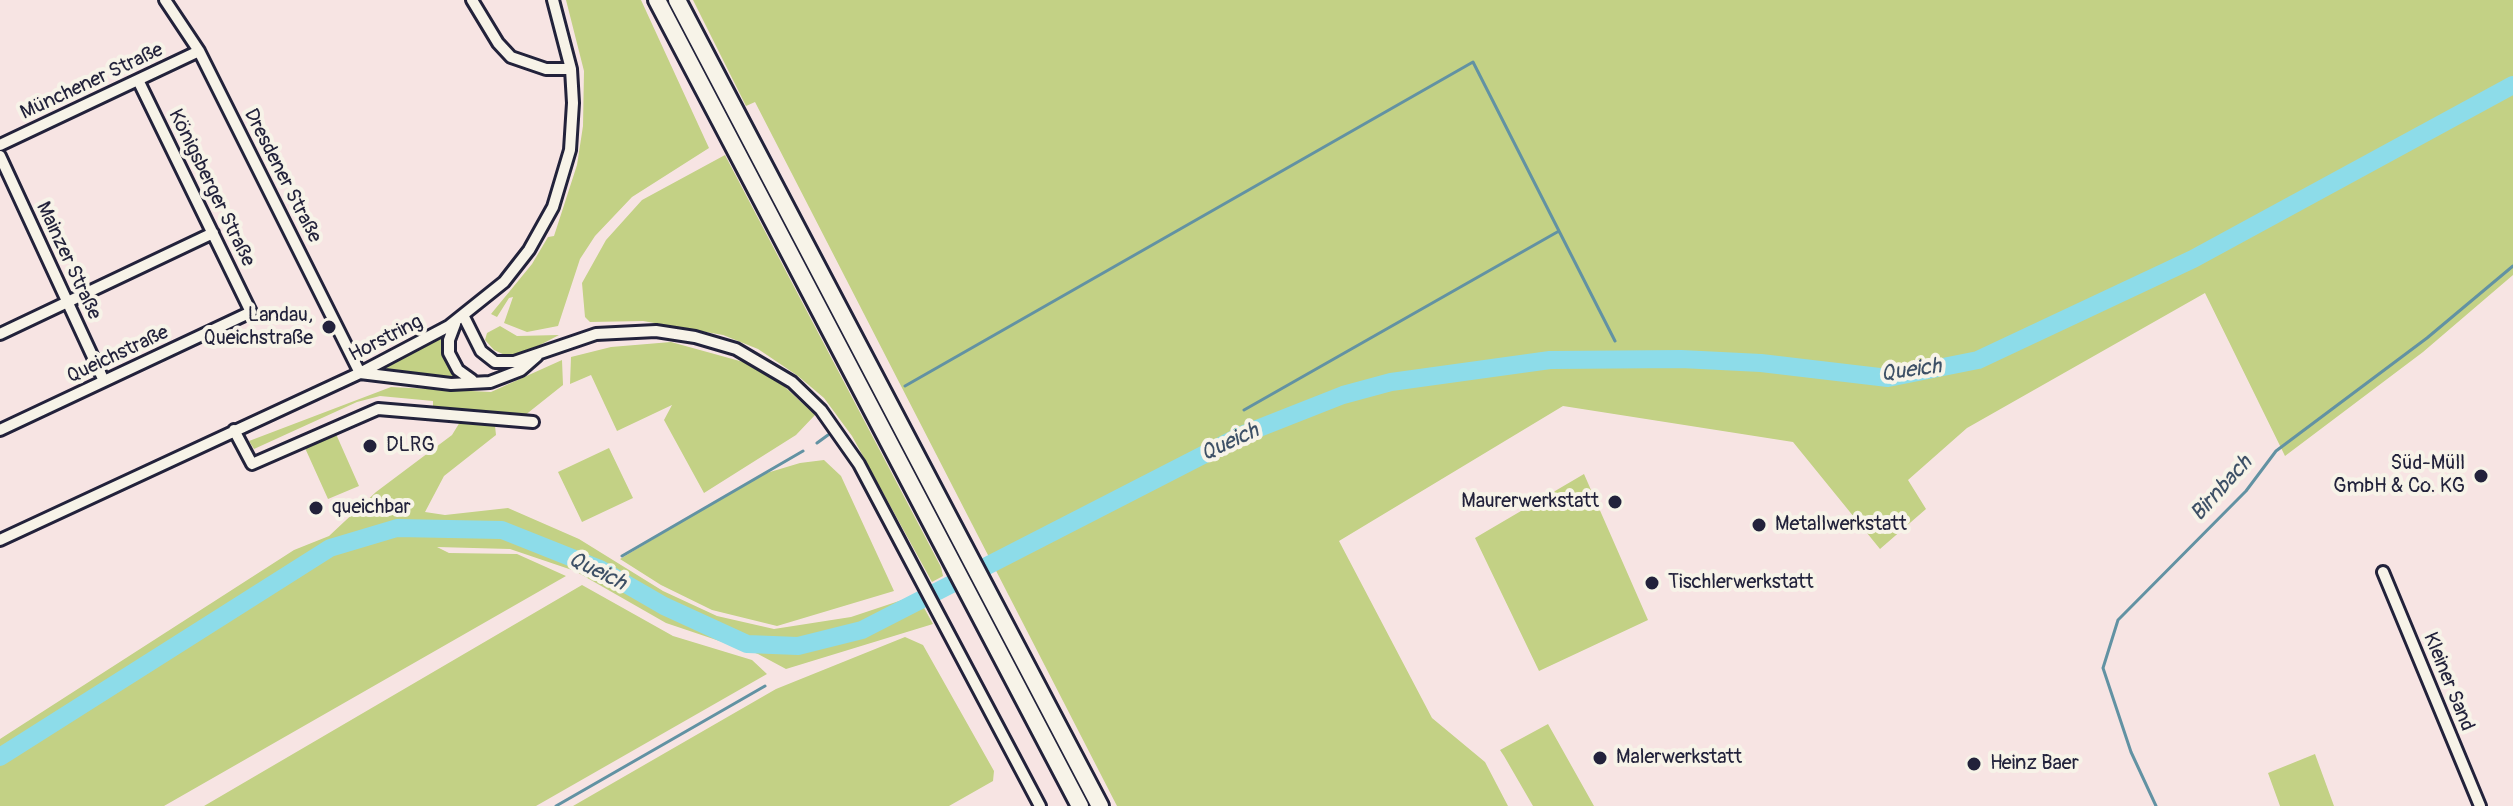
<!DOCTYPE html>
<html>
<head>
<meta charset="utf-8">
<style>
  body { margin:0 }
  canvas { display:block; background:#f7e4e3 }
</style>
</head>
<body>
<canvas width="2513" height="806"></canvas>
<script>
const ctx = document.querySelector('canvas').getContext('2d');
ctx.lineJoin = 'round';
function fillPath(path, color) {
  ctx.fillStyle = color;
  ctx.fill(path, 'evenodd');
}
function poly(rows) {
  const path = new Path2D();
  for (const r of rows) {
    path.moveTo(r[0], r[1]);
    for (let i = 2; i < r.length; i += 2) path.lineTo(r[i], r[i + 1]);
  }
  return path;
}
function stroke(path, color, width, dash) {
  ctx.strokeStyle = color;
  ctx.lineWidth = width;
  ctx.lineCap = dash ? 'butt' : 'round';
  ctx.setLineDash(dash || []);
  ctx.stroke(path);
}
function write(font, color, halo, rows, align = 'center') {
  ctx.font = font + ' Pangolin,sans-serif';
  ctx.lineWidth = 8;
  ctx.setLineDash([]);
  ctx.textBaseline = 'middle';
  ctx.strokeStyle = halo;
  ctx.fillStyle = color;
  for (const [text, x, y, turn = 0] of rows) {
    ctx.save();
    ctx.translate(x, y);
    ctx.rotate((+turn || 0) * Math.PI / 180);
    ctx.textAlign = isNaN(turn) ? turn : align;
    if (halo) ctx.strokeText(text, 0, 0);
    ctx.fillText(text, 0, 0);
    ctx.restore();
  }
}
fillPath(poly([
  [566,0,641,0,709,148,632,197,595,236,580,259,558,326,527,332,504,323,513,297,509,298,497,317,491,314,532,264,548,237,554,236,577,165,583,126,584,71],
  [693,0,2513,0,2513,275,2423,352,2285,456,2205,293,1967,428,1908,480,1926,509,1880,549,1793,442,1563,406,1339,541,1432,718,1485,762,1508,806,1117,806,755,102,746,106],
  [725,155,941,567,943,576,932,582,852,436,824,398,798,376,758,349,723,335,643,321,590,322,585,317,582,283,606,240,642,200],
  [449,326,449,354,474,381,360,373],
  [500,326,517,336,559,335,521,355,507,356,494,350,485,340,487,333],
  [671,342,747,363,785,387,815,415,796,435,704,493,664,420,672,405,617,431,591,375,570,384,571,357,611,347],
  [562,360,563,385,524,416,433,408,433,401,380,396,357,402,254,449,249,441,391,387,491,392],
  [460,422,495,426,496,435,444,476,425,512,445,515,508,508,579,539,663,591,717,616,774,629,851,617,917,595,933,624,786,669,758,654,666,623,575,571,510,549,437,547,449,553,517,554,566,576,164,806,0,806,0,739,294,550,329,536,376,492,452,435],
  [336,434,359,486,328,499,305,448],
  [609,448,633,498,582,522,558,472],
  [824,460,841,476,894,591,777,626,712,610,661,585,620,559,760,475,800,463],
  [1584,474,1648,620,1539,671,1475,538],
  [582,585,673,636,752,660,767,674,536,806,204,806],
  [905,637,923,645,994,771,993,781,949,806,573,806,776,689],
  [1548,724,1594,806,1533,806,1504,756,1500,750],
  [2315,754,2334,806,2280,806,2268,773]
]), '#c3d185');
stroke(poly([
  [1623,357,1624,359],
  [905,386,1473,62,1615,341],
  [1244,410,1559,231],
  [817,443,828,435],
  [622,556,803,451],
  [556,806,765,686],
  [2156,806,2131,752,2103,668,2118,620,2246,491,2276,451,2427,338,2513,266]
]), '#6292a3', 3);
stroke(poly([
  [0,757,330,548,397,528,502,530,600,569,664,606,747,644,798,646,862,630,1244,434,1343,395,1391,382,1550,360,1681,359,1761,363,1888,378,1978,360,2193,259,2513,85]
]), '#8ddce9', 18);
const minor = poly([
  [165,0,199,51,360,373],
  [472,0,498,43,511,57,546,69,571,69],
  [0,145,199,51],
  [0,156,104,381],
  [464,317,481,351,495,362,514,362,596,334,656,331,695,337,736,349,792,382,821,410,859,464,1040,806],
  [455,324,449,340,449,353,458,370,472,380],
  [0,334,213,233],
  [360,373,451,384,490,382,521,370,537,356],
  [0,430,251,312,138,80],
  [234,430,252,464,378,409,533,422],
  [0,540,360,373,449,326,504,282,529,250,553,207,570,150,573,103,571,69,553,0],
  [2383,572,2480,806]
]);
const highway = poly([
  [657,0,1080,806],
  [677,0,1100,806]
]);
stroke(minor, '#22223b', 16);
stroke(highway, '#22223b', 22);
stroke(minor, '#f7f3e8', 10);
stroke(highway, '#f7f3e8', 16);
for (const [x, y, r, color] of [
  [329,327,8,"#22223b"],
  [370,446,8,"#22223b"],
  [2481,476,8,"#22223b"],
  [1615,502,8,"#22223b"],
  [316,508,8,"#22223b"],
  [1759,525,8,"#22223b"],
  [1652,583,8,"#22223b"],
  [1600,758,8,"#22223b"],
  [1974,764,8,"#22223b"]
]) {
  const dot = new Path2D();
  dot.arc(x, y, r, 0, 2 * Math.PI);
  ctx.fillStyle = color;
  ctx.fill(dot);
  stroke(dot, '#f7f3e8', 3);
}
write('20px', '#22223b', '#f7f3e8', [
  ["Münchener Straße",92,82,-25],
  ["Dresdener Straße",282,176,63],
  ["Königsberger Straße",211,188,64],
  ["Mainzer Straße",68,261,65],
  ["Horstring",386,339,-27],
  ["Queichstraße",118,355,-25],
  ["Kleiner Sand",2448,682,68]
]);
write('20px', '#22223b', '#f7f3e8', [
  ["Landau,",313,316,"right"],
  ["Queichstraße",313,339,"right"],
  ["DLRG",386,446],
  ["Süd-Müll",2465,464,"right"],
  ["GmbH & Co. KG",2465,487,"right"],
  ["Maurerwerkstatt",1599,502,"right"],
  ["queichbar",332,508],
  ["Metallwerkstatt",1775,525],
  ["Tischlerwerkstatt",1668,583],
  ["Malerwerkstatt",1616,758],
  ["Heinz Baer",1990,764]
], 'left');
write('italic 22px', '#3d5066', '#f7f3e8', [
  ["Queich",1911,371,-8],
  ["Queich",1230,443,-25],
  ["Birnbach",2222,489,-48],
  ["Queich",597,572,26]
]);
</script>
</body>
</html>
